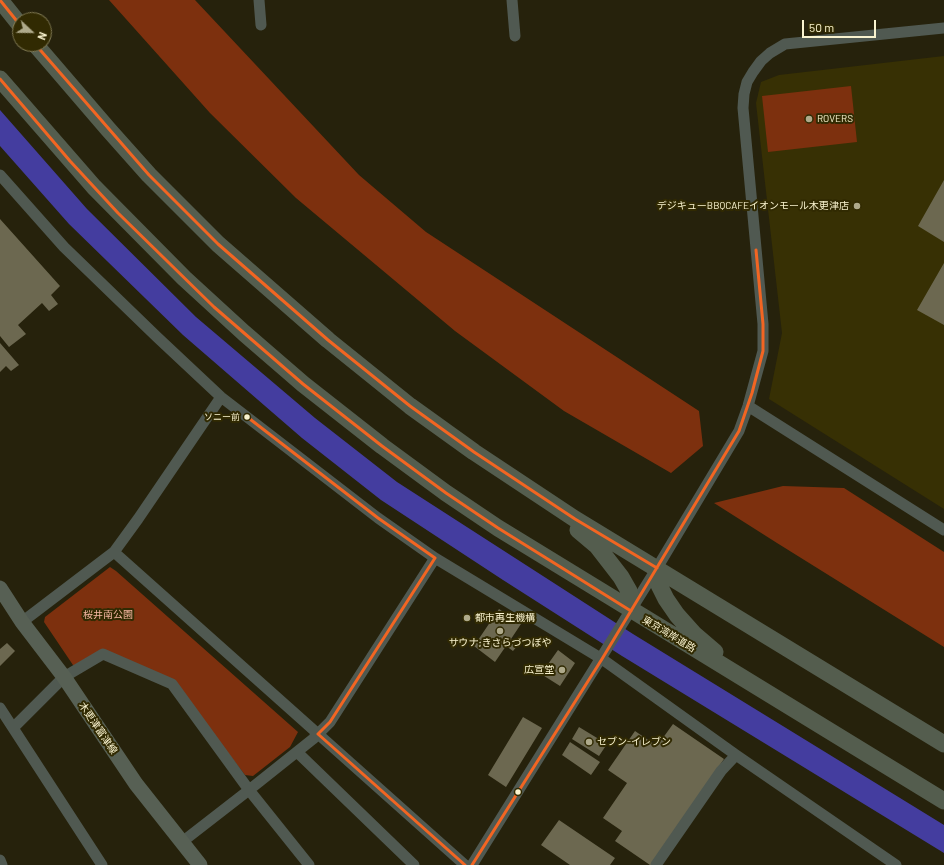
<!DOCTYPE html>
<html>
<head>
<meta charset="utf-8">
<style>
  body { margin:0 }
  #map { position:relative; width:944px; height:865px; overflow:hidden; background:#26220c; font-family:Barlow,sans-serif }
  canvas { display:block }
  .north { position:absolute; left:12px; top:12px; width:40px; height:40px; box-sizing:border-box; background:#312a02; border:1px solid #817a54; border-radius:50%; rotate:112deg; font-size:11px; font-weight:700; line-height:16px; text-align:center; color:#f9f3cf }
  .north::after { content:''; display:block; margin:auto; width:14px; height:18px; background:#afaa8b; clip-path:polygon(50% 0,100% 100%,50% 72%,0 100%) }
  .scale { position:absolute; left:802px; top:20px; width:74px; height:18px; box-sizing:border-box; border:2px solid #f9f3cf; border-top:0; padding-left:5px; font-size:12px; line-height:14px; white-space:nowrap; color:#f9f3cf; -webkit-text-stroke:3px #312a02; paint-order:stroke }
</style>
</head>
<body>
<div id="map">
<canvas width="944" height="865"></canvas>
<div class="north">N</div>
<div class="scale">50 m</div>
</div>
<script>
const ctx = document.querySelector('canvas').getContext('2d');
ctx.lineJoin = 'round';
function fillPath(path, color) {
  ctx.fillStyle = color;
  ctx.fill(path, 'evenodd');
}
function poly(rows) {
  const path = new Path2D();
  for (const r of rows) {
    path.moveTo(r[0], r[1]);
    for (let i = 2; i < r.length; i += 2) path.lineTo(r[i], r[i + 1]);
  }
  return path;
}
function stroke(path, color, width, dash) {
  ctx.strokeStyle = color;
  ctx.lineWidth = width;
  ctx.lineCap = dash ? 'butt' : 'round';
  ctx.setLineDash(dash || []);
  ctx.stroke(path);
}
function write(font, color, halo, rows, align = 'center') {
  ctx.font = font + ' Barlow,"Noto Sans JP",sans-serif';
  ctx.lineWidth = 4;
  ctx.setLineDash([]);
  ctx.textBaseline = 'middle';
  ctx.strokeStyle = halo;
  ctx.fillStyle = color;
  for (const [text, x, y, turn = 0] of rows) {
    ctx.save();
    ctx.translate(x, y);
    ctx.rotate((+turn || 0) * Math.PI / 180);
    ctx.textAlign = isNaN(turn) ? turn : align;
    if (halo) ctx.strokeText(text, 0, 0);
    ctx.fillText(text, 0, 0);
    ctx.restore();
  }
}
fillPath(poly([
  [944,56,944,509,769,399,782,333,756,103,761,82,779,75]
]), '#373004');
fillPath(poly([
  [109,0,195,0,359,175,426,232,699,411,703,446,671,473,564,411,455,331,296,198,210,113],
  [851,86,857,142,768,152,762,96],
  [783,486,844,488,944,552,944,647,777,543,714,503],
  [110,567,116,571,298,732,290,747,253,776,245,775,173,682,102,652,75,668,44,622,45,617]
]), '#7d300e');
fillPath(poly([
  [0,110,87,209,196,317,315,418,397,482,633,634,944,825,944,853,622,656,503,580,381,500,302,438,183,335,69,224,0,146]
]), '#443d9f');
fillPath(poly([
  [944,180,944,242,918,226],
  [0,219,60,286,51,295,58,304,49,311,42,303,18,325,26,334,9,347,0,336],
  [944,263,944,325,917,310],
  [0,343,19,365,11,371,6,366,0,372],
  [499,609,521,624,511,639,518,645,513,651,506,646,495,662,474,646],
  [7,643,15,651,0,666,0,649],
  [558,650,575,663,560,686,541,674],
  [523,717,542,728,506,787,488,775],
  [673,724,724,759,651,865,650,865,615,841,622,831,603,818,627,783,608,770,635,731,657,746],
  [579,727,607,744,599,756,572,739],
  [570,742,600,762,591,775,562,755],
  [559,820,615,858,610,865,570,865,541,845]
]), '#6c6850');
stroke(poly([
  [259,0,261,25],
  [512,0,515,36],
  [0,175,64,247,157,337,221,397,378,518,435,558,602,659,736,755,896,865],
  [748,406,944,530],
  [114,552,465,865],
  [22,622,114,552,138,519,221,397],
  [0,708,102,865],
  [13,728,64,677,103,654,172,684,249,790,309,865],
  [297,752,414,865],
  [182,842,249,790,313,739,330,722,435,558],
  [0,860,2,865],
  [472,865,657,568,739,431,748,406,763,351,763,324,743,108,744,94,747,82,753,72,761,61,770,53,785,44,944,28],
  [656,865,721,771,736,755]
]), '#505951', 11);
stroke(poly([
  [0,588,22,622,64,677,136,784,200,865]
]), '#576054', 15);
stroke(poly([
  [0,0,20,25],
  [35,44,108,129,149,175,218,244,328,340,410,406,474,452,575,519,944,744],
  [0,79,94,187,184,278,244,333,303,384,382,446,446,493,498,528,944,801],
  [578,530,597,546,621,577,629,591,632,601,631,611],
  [657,568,657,581,666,599,677,615,694,634,715,652]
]), '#545d4e', 17);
stroke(poly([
  [0,0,20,25],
  [35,44,149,175,218,244,328,340,410,406,474,452,575,519,657,568],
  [0,79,70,161,118,213,214,307,303,384,382,446,446,493,498,528,631,611],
  [246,416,378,518,435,558],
  [318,734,330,722,435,558],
  [318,734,465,865],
  [472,865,602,659,739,431,752,393,763,351,763,324,756,250]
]), '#f26522', 3);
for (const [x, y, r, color] of [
  [809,119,4,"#afaa8b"],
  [857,206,4,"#afaa8b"],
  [247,417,3.5,"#f9f3cf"],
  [467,618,4,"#afaa8b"],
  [500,631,4,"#afaa8b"],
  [562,670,4,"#afaa8b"],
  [589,742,4,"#afaa8b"],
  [518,792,3.5,"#f9f3cf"]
]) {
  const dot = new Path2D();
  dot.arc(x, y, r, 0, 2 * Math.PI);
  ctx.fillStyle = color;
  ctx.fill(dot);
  stroke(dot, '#312a02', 1.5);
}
write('9px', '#f9f3cf', '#312a02', [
  ["ソニー前",240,417]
], 'right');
write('10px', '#f9f3cf', '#312a02', [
  ["ROVERS",817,119],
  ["デジキューBBQCAFEイオンモール木更津店",849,206,"right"],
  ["都市再生機構",475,618],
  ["サウナ;きさらづつぼや",500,643,"center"],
  ["広宣堂",554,670,"right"],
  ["セブン-イレブン",597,742]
], 'left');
write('10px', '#f6b7a2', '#312a02', [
  ["桜井南公園",108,615]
]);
write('10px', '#f9f3cf', '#312a02', [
  ["東京湾岸道路",669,634,31],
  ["木更津富津線",98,728,56]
]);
</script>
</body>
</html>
